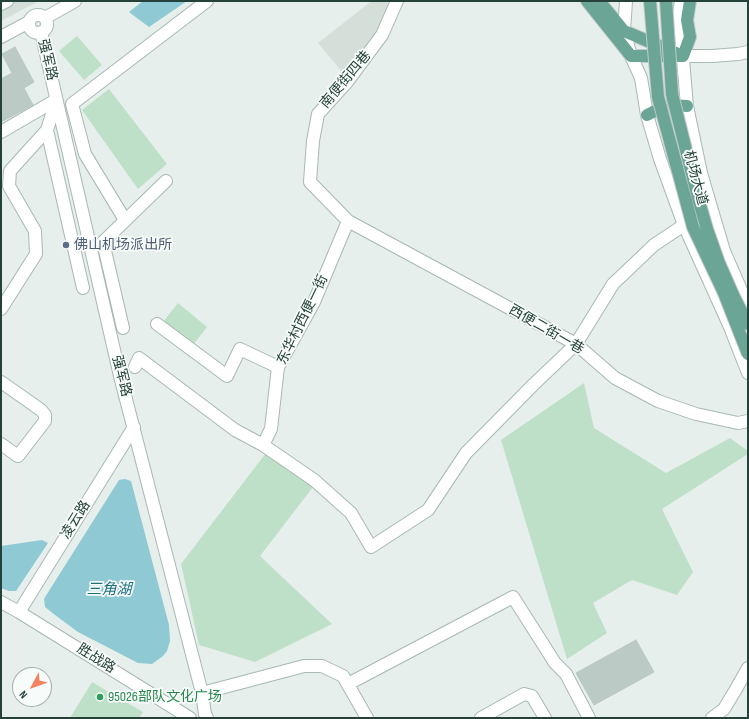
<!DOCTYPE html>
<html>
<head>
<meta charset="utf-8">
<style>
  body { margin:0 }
  #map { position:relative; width:749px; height:719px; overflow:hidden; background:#e6efeb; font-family:"Sofia Sans Condensed",sans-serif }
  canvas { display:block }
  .frame { position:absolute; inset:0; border:2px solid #24423a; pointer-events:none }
  .north { position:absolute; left:12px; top:667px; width:40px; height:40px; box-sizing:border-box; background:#f7fbf9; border:1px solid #a3b1ad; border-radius:50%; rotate:229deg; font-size:11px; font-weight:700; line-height:16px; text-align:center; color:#24423a }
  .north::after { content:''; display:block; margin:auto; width:14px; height:18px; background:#f4845f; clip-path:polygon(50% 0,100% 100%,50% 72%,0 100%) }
</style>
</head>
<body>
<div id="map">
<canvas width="749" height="719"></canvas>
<div class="frame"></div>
<div class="north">N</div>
</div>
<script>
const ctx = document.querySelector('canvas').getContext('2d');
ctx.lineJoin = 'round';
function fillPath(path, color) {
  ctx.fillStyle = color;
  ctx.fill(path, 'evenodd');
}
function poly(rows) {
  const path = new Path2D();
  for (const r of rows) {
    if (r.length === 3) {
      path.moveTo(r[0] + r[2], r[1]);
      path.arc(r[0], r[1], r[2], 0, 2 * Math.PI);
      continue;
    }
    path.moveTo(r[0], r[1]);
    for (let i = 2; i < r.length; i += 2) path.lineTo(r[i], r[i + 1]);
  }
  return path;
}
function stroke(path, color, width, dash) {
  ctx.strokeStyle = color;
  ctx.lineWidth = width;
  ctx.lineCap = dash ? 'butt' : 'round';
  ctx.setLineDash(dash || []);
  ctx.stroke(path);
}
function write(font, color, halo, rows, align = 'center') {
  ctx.font = font + ' "Sofia Sans Condensed","Noto Sans SC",sans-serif';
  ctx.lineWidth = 3.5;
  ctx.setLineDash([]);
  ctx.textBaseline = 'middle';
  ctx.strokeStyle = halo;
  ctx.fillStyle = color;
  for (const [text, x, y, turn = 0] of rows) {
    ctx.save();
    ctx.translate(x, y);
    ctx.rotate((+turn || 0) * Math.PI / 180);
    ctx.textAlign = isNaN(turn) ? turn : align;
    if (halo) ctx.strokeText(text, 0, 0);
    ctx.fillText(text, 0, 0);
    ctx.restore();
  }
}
fillPath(poly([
  [1,1,39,1,1,21],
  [370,1,389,1,377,32,344,74,318,43,369,3]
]), '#d4dfda');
fillPath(poly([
  [77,36,102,65,84,80,59,51],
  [109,89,167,164,138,189,82,110],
  [178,303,207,327,193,345,163,322],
  [584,383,594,428,666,473,730,438,748,451,748,454,662,509,693,572,677,595,632,580,593,603,607,633,567,659,501,440],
  [266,453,313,487,260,556,332,624,255,662,199,645,181,564],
  [92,682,143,712,139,718,70,718]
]), '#bfe0c8');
fillPath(poly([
  [143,1,187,1,149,27,129,12],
  [125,479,131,481,169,625,170,641,167,651,163,656,152,664,138,663,78,632,55,615,45,607,44,599,47,594,119,480],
  [42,540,48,543,16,591,9,591,1,588,1,546]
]), '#8ec9d4');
const building = poly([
  [15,47,34,82,24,88,33,105,1,122,1,79,12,73,2,54,15,47],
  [636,640,654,672,594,705,576,673,636,640]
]);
fillPath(building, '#bbcac4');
stroke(building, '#b8c9c2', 1);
const minor = poly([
  [397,1,382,35,347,82,318,114,313,141,310,182,348,221,576,344,615,378,658,401,696,414,738,423,748,421],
  [626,1,624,31,631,56,641,78,647,115,660,159,684,225,730,327,748,373],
  [681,1,679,13,687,106,701,173,724,251,748,306],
  [1,4,7,1],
  [38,24,9],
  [45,18,75,1],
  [41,32,120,376,202,693,205,714,207,718],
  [1,37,29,22],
  [683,56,712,56,738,54,748,52],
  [47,130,83,288],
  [1,132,56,100],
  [125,220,85,154,72,104,207,1],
  [1,309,36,254,35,231,9,186,10,171,47,130,56,101],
  [157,324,227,376,240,349,278,367],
  [123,328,103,242,166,181],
  [135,367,139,358,235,430,263,445,314,480,351,513,371,547,428,510,466,453,533,385,576,344,613,284,654,245,684,225],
  [1,382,41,410,45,415,45,421,18,456,1,444],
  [263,445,271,429,278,367,314,302,348,221],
  [1,602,19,612,190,718],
  [19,612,134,427],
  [348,684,513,597,555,663,566,674,589,718],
  [202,693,304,666,322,666,343,676,367,718],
  [481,718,524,694,532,696,545,718],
  [712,718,724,709,736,689,748,668]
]);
const major = poly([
  [587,1,631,56,683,56],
  [599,1,624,31,676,53],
  [683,56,690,37,687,20,690,1],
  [647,115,653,112,670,105,687,106]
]);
stroke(minor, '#a8b8b2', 14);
stroke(major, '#c2cac8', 14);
stroke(minor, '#fff', 12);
stroke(major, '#6aa596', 12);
const majorBridge = poly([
  [650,1,658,97,693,227,724,293,748,354],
  [666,1,672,94,698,198,707,229,719,263,734,297,748,324]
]);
stroke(majorBridge, '#c2cac8', 14, []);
stroke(majorBridge, '#6aa596', 12);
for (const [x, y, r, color] of [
  [66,245,4,"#5c6f8a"],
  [100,697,4,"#2e9e5b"]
]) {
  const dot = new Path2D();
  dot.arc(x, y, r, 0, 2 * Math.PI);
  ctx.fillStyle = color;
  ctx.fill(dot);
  stroke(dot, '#f7fbf9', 1.5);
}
write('14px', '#24423a', '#f7fbf9', [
  ["强军路",47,60,77],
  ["南便街四巷",346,80,-50],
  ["机场大道",695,178,75],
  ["东华村西便一街",303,320,-64],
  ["西便二街一巷",546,330,30],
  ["强军路",121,376,76],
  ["凌云路",76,520,-58],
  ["胜战路",96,659,32]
]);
write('14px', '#4e5e75', '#f7fbf9', [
  ["佛山机场派出所",74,245]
], 'left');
write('14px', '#27864d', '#f7fbf9', [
  ["95026部队文化广场",108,697]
], 'left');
write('italic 15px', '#1c6f80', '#f7fbf9', [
  ["三角湖",109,590]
]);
</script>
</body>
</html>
